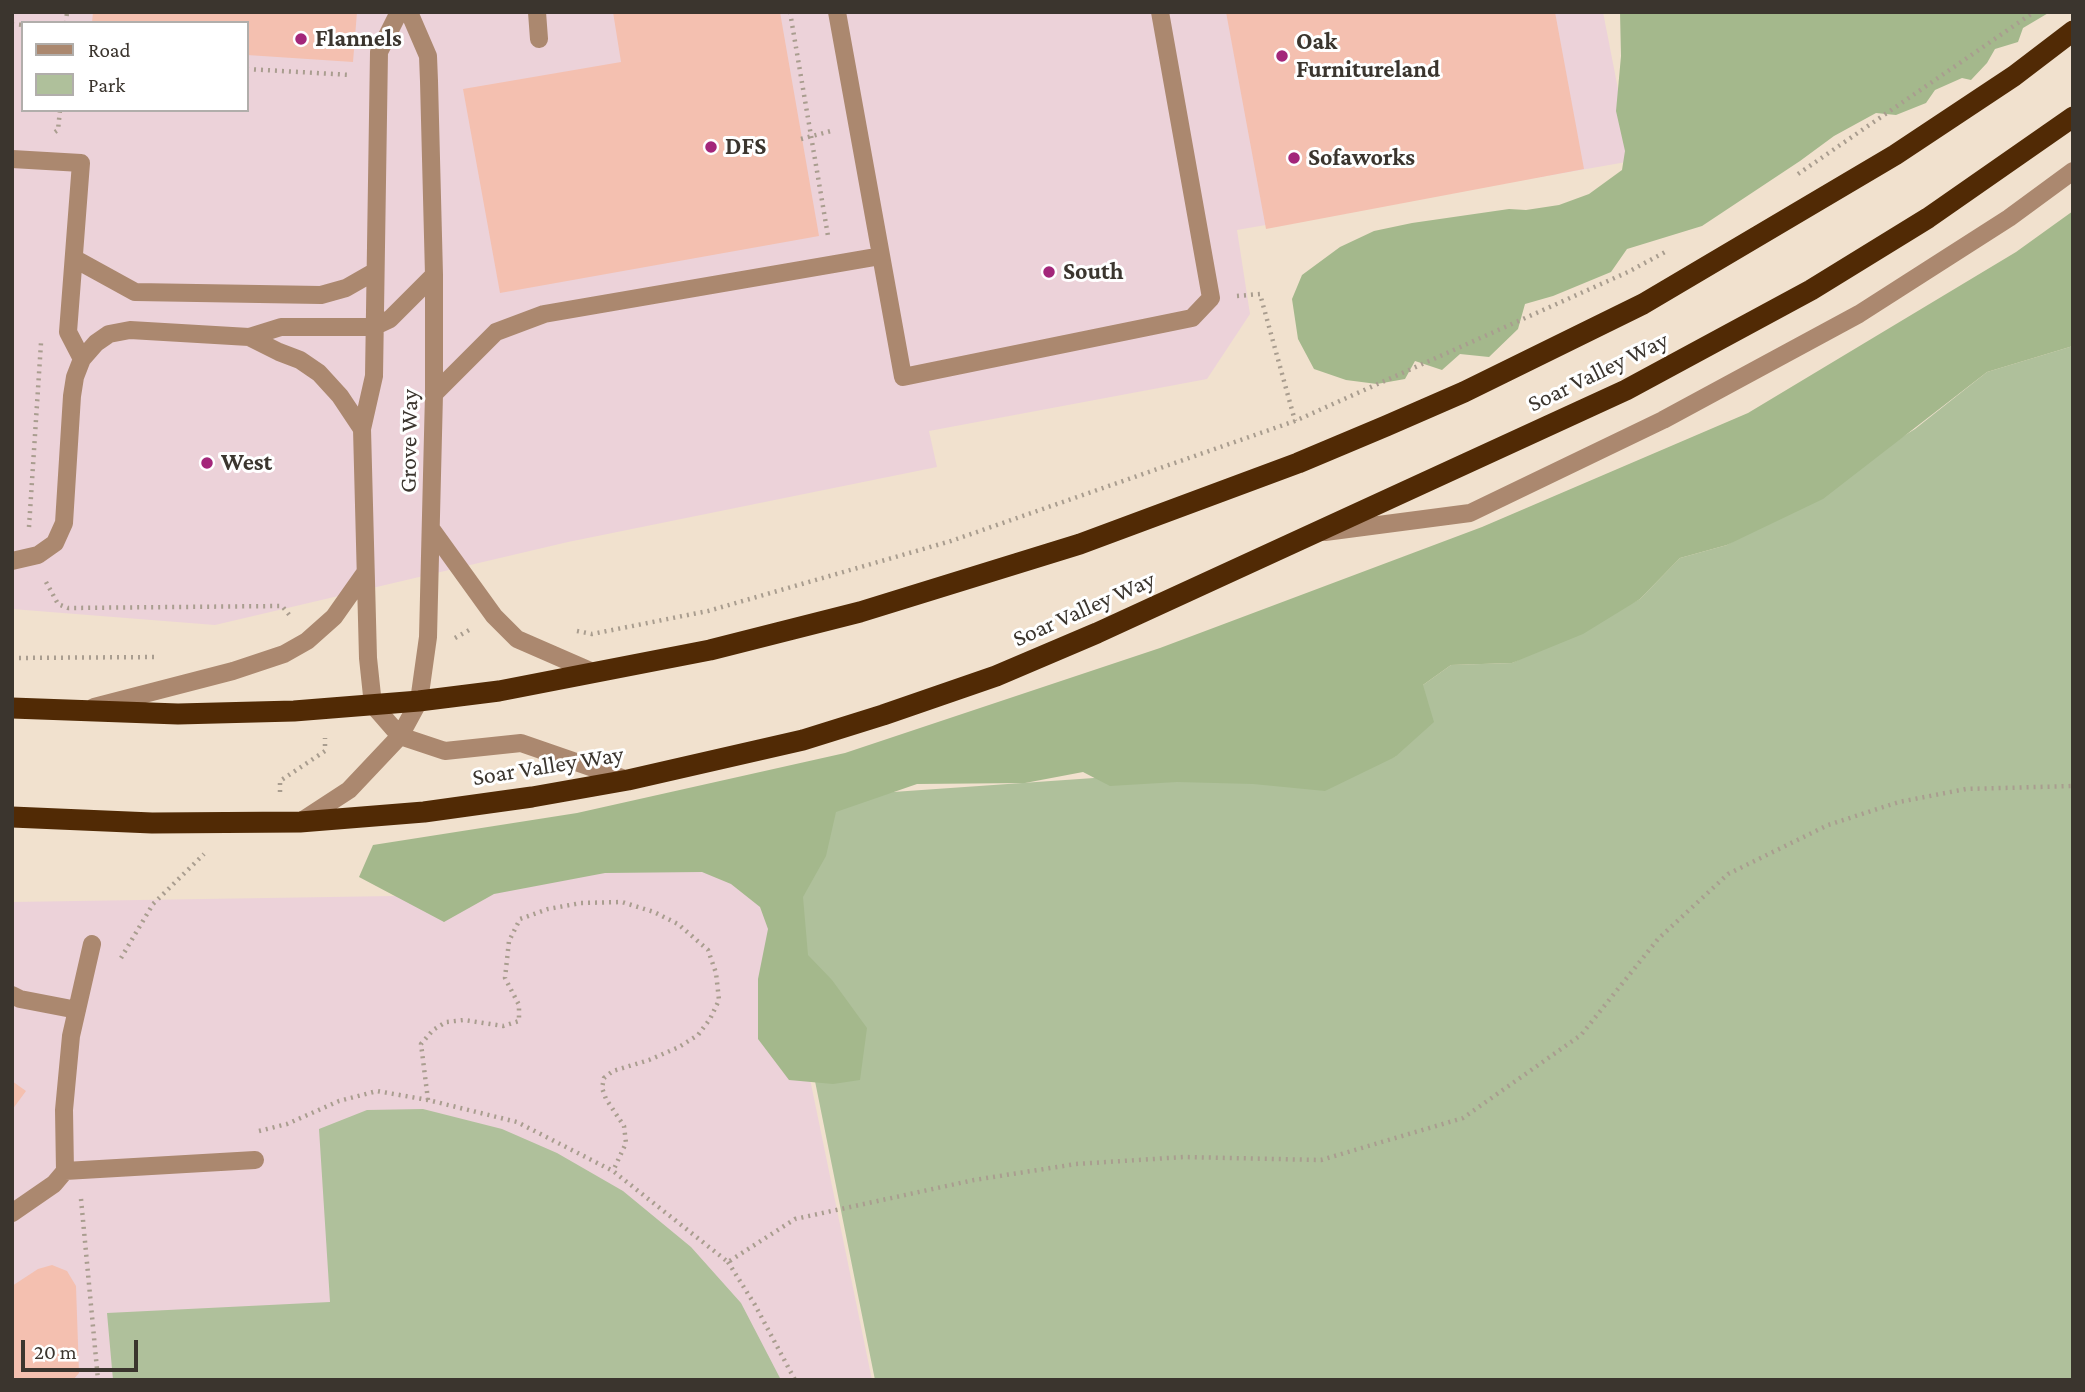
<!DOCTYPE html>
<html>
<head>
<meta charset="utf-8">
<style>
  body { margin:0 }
  #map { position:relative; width:2085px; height:1392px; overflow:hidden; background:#f1e1ce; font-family:"Crimson Pro",serif }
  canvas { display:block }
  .frame { position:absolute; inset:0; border:14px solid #3b352e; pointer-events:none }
  .legend { position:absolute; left:21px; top:21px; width:228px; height:91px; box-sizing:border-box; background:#fff; border:2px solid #b1aeab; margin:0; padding:9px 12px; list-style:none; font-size:21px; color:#3b352e }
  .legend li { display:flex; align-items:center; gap:14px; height:35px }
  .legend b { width:35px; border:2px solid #b1aeab }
  .scale { position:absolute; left:21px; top:1340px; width:117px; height:32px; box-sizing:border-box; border:4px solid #3b352e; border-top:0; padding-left:9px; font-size:21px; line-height:24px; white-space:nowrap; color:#3b352e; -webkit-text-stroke:5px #fff; paint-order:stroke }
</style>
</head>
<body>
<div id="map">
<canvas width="2085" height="1392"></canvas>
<div class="frame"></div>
<ul class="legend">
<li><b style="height:9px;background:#ab886f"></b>Road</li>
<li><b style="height:19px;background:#afc09b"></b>Park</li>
</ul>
<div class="scale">20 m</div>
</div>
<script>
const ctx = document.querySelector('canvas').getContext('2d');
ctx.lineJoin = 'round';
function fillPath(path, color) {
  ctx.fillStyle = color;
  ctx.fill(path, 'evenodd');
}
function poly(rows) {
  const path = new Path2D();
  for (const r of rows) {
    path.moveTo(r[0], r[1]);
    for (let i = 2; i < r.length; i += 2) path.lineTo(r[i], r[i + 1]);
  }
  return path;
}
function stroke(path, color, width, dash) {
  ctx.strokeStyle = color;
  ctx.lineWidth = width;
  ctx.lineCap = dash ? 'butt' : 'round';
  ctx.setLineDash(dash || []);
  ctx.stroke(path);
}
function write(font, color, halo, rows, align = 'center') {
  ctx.font = font + ' "Crimson Pro",serif';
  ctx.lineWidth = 6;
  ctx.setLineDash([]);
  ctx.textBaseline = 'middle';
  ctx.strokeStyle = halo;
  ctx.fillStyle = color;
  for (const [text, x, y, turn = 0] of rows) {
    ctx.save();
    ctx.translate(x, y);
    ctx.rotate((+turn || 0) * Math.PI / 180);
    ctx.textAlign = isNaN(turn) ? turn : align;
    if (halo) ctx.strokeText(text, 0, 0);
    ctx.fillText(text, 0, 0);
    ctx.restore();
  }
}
fillPath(poly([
  [12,12,1603,12,1632,161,1237,230,1250,314,1207,379,929,431,937,467,568,542,215,625,12,609],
  [23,23,247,23,247,110,23,110],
  [765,832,788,972,872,1380,12,1380,12,902,394,896]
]), '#ecd2d9');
fillPath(poly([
  [2073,346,2073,1380,875,1380,765,832,850,795,1395,757,1423,685,1451,665,1512,663,1640,599,1680,558,1727,545,1915,429,1987,372],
  [423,1109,502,1129,557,1153,623,1191,691,1247,741,1303,781,1380,113,1380,107,1313,330,1302,319,1129,367,1110]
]), '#afc09b');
fillPath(poly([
  [1620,12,2050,12,2023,28,2018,42,1995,49,1987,63,1971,80,1962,78,1935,90,1926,103,1896,115,1876,113,1834,136,1800,161,1702,226,1627,249,1611,272,1553,296,1525,304,1518,329,1489,357,1460,354,1442,370,1415,361,1405,379,1377,384,1346,380,1314,369,1298,339,1292,299,1302,275,1340,247,1374,231,1412,223,1509,209,1526,210,1559,205,1589,194,1622,170,1625,151,1616,111,1621,56],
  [2073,211,2073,346,1987,372,1823,499,1727,545,1680,558,1640,599,1583,634,1512,663,1451,665,1423,685,1434,722,1395,757,1325,791,1253,784,1177,782,1110,786,1083,772,1025,783,917,784,836,812,826,856,803,897,808,955,832,980,867,1028,860,1080,833,1084,789,1080,758,1039,758,979,768,929,760,907,731,884,702,872,605,873,494,894,444,922,359,877,373,845,577,813,845,753,1160,648,1482,527,1748,413,2016,252]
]), '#a4b88c');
fillPath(poly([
  [93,12,357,12,353,62,247,55,247,23,92,23],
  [613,12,780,12,819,236,500,293,463,89,621,62],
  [1226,12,1555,12,1584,169,1266,229],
  [12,1081,26,1091,12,1110],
  [52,1265,67,1271,76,1286,79,1373,73,1380,12,1380,12,1286,38,1269]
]), '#f4c0b0');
stroke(poly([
  [790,12,828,236],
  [66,23,67,12],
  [12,24,23,25],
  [247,69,351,75],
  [55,132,58,130,60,110],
  [801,139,831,131],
  [1798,174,2034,12],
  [1237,296,1260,294,1295,421],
  [29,527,41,343],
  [46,582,58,604,68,608,282,606,291,617],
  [577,631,592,634,708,611,951,541,1295,421,1628,272,1667,251],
  [455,638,471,629],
  [12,658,159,657],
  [280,792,280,781,325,751,325,738],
  [121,958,153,904,204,854],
  [428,1100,421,1044,433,1030,446,1022,464,1020,503,1026,519,1021,519,1005,505,978,509,941,520,919,548,909,581,903,622,902,654,912,678,924,708,950,716,973,719,1000,710,1019,698,1035,679,1047,649,1060,613,1071,604,1078,602,1088,606,1099,624,1126,626,1143,613,1171],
  [259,1131,287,1124,339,1101,377,1091,428,1100,517,1122,613,1171,728,1262,795,1219,974,1180,1076,1164,1184,1157,1321,1160,1463,1118,1581,1035,1658,939,1728,874,1828,825,1899,802,1966,789,2073,786],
  [81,1199,98,1380],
  [728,1262,755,1305,795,1380]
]), '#a99d8f', 4.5, [2, 5]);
stroke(poly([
  [399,12,379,52,374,376,362,429,368,658,373,705,400,736,445,751,521,743,628,780],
  [537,12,539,39],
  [837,12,903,377,1192,318,1211,298,1160,12],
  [12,159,81,163,68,332,82,359,75,377,72,396,64,523,55,543,38,555,12,561],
  [75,259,135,292,321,295,346,288,374,272],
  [249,337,281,327,373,327,390,319,434,275],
  [82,359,96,343,109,334,130,330,249,337,279,352,300,360,319,373,340,396,362,429],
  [434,394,496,332,544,314,881,256],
  [432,530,494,616,517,639,595,673],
  [1325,532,1470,513,1663,420,1859,314,2009,218,2073,171],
  [94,707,233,671,284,654,307,641,334,617,365,573],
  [300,822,349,790,400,736,419,701,428,637,434,394,434,275,429,81,428,56,409,12],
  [12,995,20,999,77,1010],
  [65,1171,64,1110,71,1036,92,944],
  [12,1213,54,1184,65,1171,255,1160]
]), '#ab886f', 18);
stroke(poly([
  [12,708,178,714,294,711,419,701,499,691,710,650,860,612,1080,544,1298,463,1386,426,1464,392,1643,304,1895,155,2014,76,2073,31],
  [12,817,152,823,300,822,424,812,532,797,628,780,803,740,883,715,996,676,1097,633,1626,390,1811,290,1928,218,2073,117]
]), '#512a05', 21);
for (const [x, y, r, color] of [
  [301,39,7,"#a3267a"],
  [1282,56,7,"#a3267a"],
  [711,147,7,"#a3267a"],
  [1294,158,7,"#a3267a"],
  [1049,272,7,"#a3267a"],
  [207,463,7,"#a3267a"]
]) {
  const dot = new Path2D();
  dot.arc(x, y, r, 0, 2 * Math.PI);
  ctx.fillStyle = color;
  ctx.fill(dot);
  stroke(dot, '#fff', 2.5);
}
write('bold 24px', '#3b352e', '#fff', [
  ["Flannels",315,39],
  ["Oak",1296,42],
  ["Furnitureland",1296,70],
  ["DFS",725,147],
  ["Sofaworks",1308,158],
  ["South",1063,272],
  ["West",221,463]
], 'left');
write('24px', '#3b352e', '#fff', [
  ["Soar Valley Way",1598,372,-26],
  ["Grove Way",409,441,-89],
  ["Soar Valley Way",1084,609,-24],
  ["Soar Valley Way",548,766,-9]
]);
</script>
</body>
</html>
